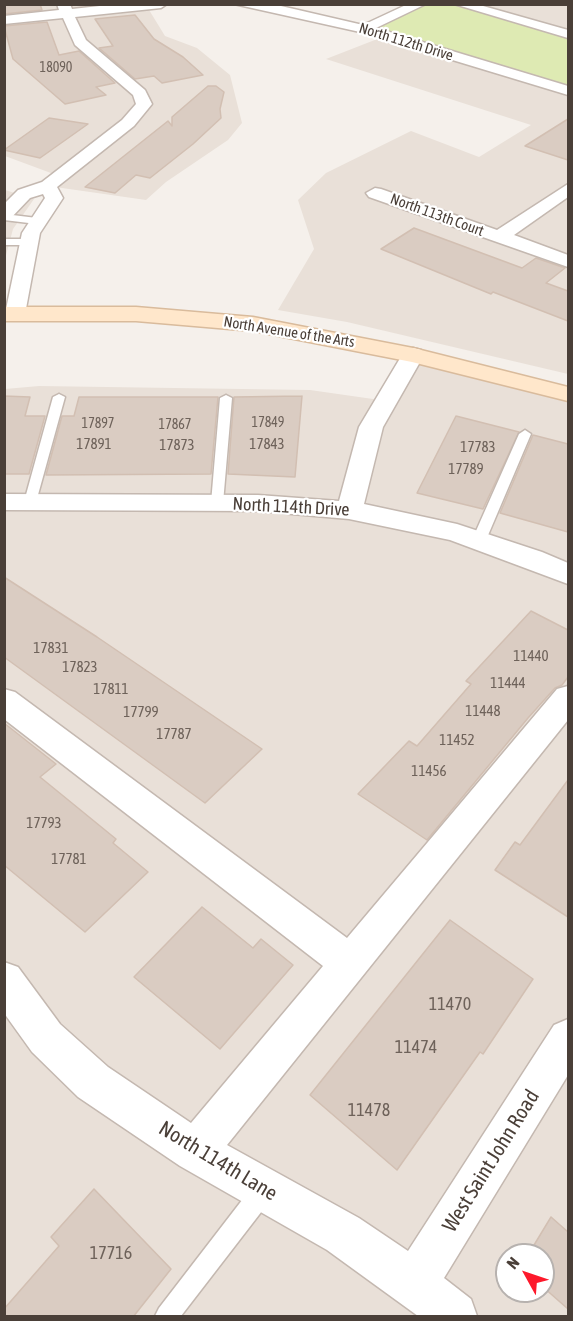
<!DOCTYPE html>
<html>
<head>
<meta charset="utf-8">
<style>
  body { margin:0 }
  #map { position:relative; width:573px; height:1321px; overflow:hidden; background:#f5f0eb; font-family:"Asap Condensed",sans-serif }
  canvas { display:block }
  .frame { position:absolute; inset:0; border:6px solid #4a3f38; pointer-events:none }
  .north { position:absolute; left:495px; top:1243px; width:60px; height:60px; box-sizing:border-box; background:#fff; border:2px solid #b7b2af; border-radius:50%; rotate:310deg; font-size:16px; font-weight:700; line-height:24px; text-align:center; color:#4a3f38 }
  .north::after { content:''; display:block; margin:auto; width:21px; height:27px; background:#fd192b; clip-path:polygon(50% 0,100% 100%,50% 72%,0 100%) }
</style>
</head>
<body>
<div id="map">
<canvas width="573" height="1321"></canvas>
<div class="frame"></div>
<div class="north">N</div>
</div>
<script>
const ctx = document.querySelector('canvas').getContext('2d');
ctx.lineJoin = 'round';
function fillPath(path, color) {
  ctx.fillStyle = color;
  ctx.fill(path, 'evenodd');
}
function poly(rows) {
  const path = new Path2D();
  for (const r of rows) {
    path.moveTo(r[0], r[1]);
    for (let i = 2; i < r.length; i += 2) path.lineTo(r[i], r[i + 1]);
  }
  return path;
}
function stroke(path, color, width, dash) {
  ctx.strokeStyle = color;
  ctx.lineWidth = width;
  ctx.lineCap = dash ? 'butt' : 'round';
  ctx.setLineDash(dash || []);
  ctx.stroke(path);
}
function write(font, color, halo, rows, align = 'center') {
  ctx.font = font + ' "Asap Condensed",sans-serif';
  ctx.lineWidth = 4.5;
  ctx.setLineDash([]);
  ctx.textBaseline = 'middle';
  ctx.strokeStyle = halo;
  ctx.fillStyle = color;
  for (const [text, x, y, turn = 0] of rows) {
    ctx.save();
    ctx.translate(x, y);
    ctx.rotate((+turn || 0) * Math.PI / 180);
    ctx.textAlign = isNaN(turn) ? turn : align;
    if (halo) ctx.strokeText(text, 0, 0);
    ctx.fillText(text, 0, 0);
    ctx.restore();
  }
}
fillPath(poly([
  [4,5,146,5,165,36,197,48,230,75,242,123,228,140,166,182,146,200,48,186,59,176,5,156],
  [420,5,568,5,568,374,347,322,278,310,314,249,298,200,326,173,411,131,479,157,531,125,326,59,385,36],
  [5,190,34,199,13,229,5,259],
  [413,355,568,394,568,1316,5,1316,5,389,39,386,310,390,387,401],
  [507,1255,543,1255,543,1291,507,1291]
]), '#e9e0d8');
fillPath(poly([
  [460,4,568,34,568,91,364,29,420,5]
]), '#deeab3');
const building = poly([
  [4,4,40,4,42,10,4,14,4,4],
  [135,15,154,39,183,57,203,75,162,83,154,76,135,79,99,48,113,46,95,19,135,15],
  [47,22,59,55,79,51,115,83,96,87,106,95,65,104,13,59,4,26,47,22],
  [208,86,216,86,224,92,220,109,221,118,193,144,150,178,136,175,115,193,85,187,168,121,172,126,172,117,208,86],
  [49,118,88,124,40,158,4,150,49,118],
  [568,119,568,160,525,146,568,119],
  [414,228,522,268,536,258,565,268,546,283,568,291,568,321,493,292,491,294,381,249,414,228],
  [4,396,30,397,25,416,45,416,29,474,4,474,4,396],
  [302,396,295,477,228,474,234,397,302,396],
  [79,397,218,397,211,474,46,475,62,416,74,416,79,397],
  [456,416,519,432,483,509,417,493,456,416],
  [533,435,568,444,568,532,500,513,533,435],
  [4,577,97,637,262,749,205,803,4,657,4,577],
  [531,611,568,630,568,677,562,685,555,688,528,718,427,840,358,794,409,741,417,746,471,684,466,681,531,611],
  [4,723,56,764,40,777,116,839,113,843,148,872,85,932,4,865,4,723],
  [568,780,568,917,495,870,515,842,520,845,568,780],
  [202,907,253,948,261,939,293,965,220,1049,134,977,202,907],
  [450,920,533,979,483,1054,480,1052,397,1170,310,1095,450,920],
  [94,1189,171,1269,133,1317,4,1317,4,1309,59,1246,51,1237,94,1189],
  [551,1217,568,1232,568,1309,543,1287,543,1255,528,1255,551,1217]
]);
fillPath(building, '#daccc2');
stroke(building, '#d2bfb2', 1.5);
const lane = poly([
  [4,214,37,218,42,221,37,224,4,220,4,214],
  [4,239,29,239,34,242,29,245,4,245,4,239],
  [59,394,65,397,36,502,30,506,25,505,24,502,53,397,59,394],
  [226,395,232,398,223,503,217,507,211,503,220,398,226,395],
  [525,430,531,434,486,540,484,543,474,543,472,540,519,434,525,430],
  [264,1179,272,1182,275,1190,272,1198,181,1316,155,1316,159,1308,256,1182,264,1179]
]);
const street = poly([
  [57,4,70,4,72,9,118,4,167,4,161,8,75,17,86,40,145,90,152,104,134,126,57,187,63,198,40,233,25,314,22,318,15,320,8,318,5,314,22,233,45,198,43,194,30,198,10,219,4,220,4,204,18,190,42,182,122,120,136,104,133,95,75,45,63,18,4,24,4,16,59,10,57,4],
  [234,4,281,6,363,25,408,4,426,4,376,28,568,86,568,95,360,32,234,4],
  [454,4,476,4,568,30,568,38,454,4],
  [568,184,568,197,514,235,568,255,568,267,369,197,366,193,375,188,381,189,497,230,568,184],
  [413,348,421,350,424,355,383,427,364,504,457,524,542,552,568,563,568,584,450,540,349,519,258,511,4,510,4,494,258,495,339,501,359,427,402,355,405,350,413,348],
  [568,686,568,720,227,1145,359,1218,408,1251,554,1025,568,1019,568,1075,444,1278,471,1299,477,1316,418,1316,327,1250,180,1166,78,1097,32,1052,4,1013,4,962,18,967,60,1024,108,1067,191,1123,323,966,4,719,4,689,15,692,347,938,557,689,568,686]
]);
const secondary = poly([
  [4,307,136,307,253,317,413,348,568,387,568,401,412,362,253,331,136,321,4,321,4,307]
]);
stroke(lane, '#c4b8b0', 3);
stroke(street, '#c4b8b0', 3);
stroke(secondary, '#d9bb9c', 3);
fillPath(lane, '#fff');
fillPath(street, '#fff');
fillPath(secondary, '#ffe7cb');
write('14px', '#6e625a', null, [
  ["18090",56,68],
  ["17849",268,423],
  ["17897",98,424],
  ["17867",175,425]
]);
write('15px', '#4a3f38', '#fff', [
  ["North 112th Drive",406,42,17],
  ["North 113th Court",437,215,20],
  ["North Avenue of the Arts",289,332,9]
]);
write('15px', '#6e625a', null, [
  ["17891",94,444],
  ["17843",267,444],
  ["17873",177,445],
  ["17783",478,447],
  ["17789",466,469],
  ["17831",51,648],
  ["11440",531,656],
  ["17823",80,667],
  ["11444",508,683],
  ["17811",111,689],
  ["11448",483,711],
  ["17799",141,712],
  ["17787",174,734],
  ["11452",457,740],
  ["11456",429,771],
  ["17793",44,823],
  ["17781",69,859]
]);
write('18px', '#4a3f38', '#fff', [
  ["North 114th Drive",291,507,3]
]);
write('18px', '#6e625a', null, [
  ["11470",450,1004],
  ["11474",416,1047],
  ["11478",369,1110],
  ["17716",111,1253]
]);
write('21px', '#4a3f38', '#fff', [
  ["North 114th Lane",218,1161,31],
  ["West Saint John Road",491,1161,-58]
]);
</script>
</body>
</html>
